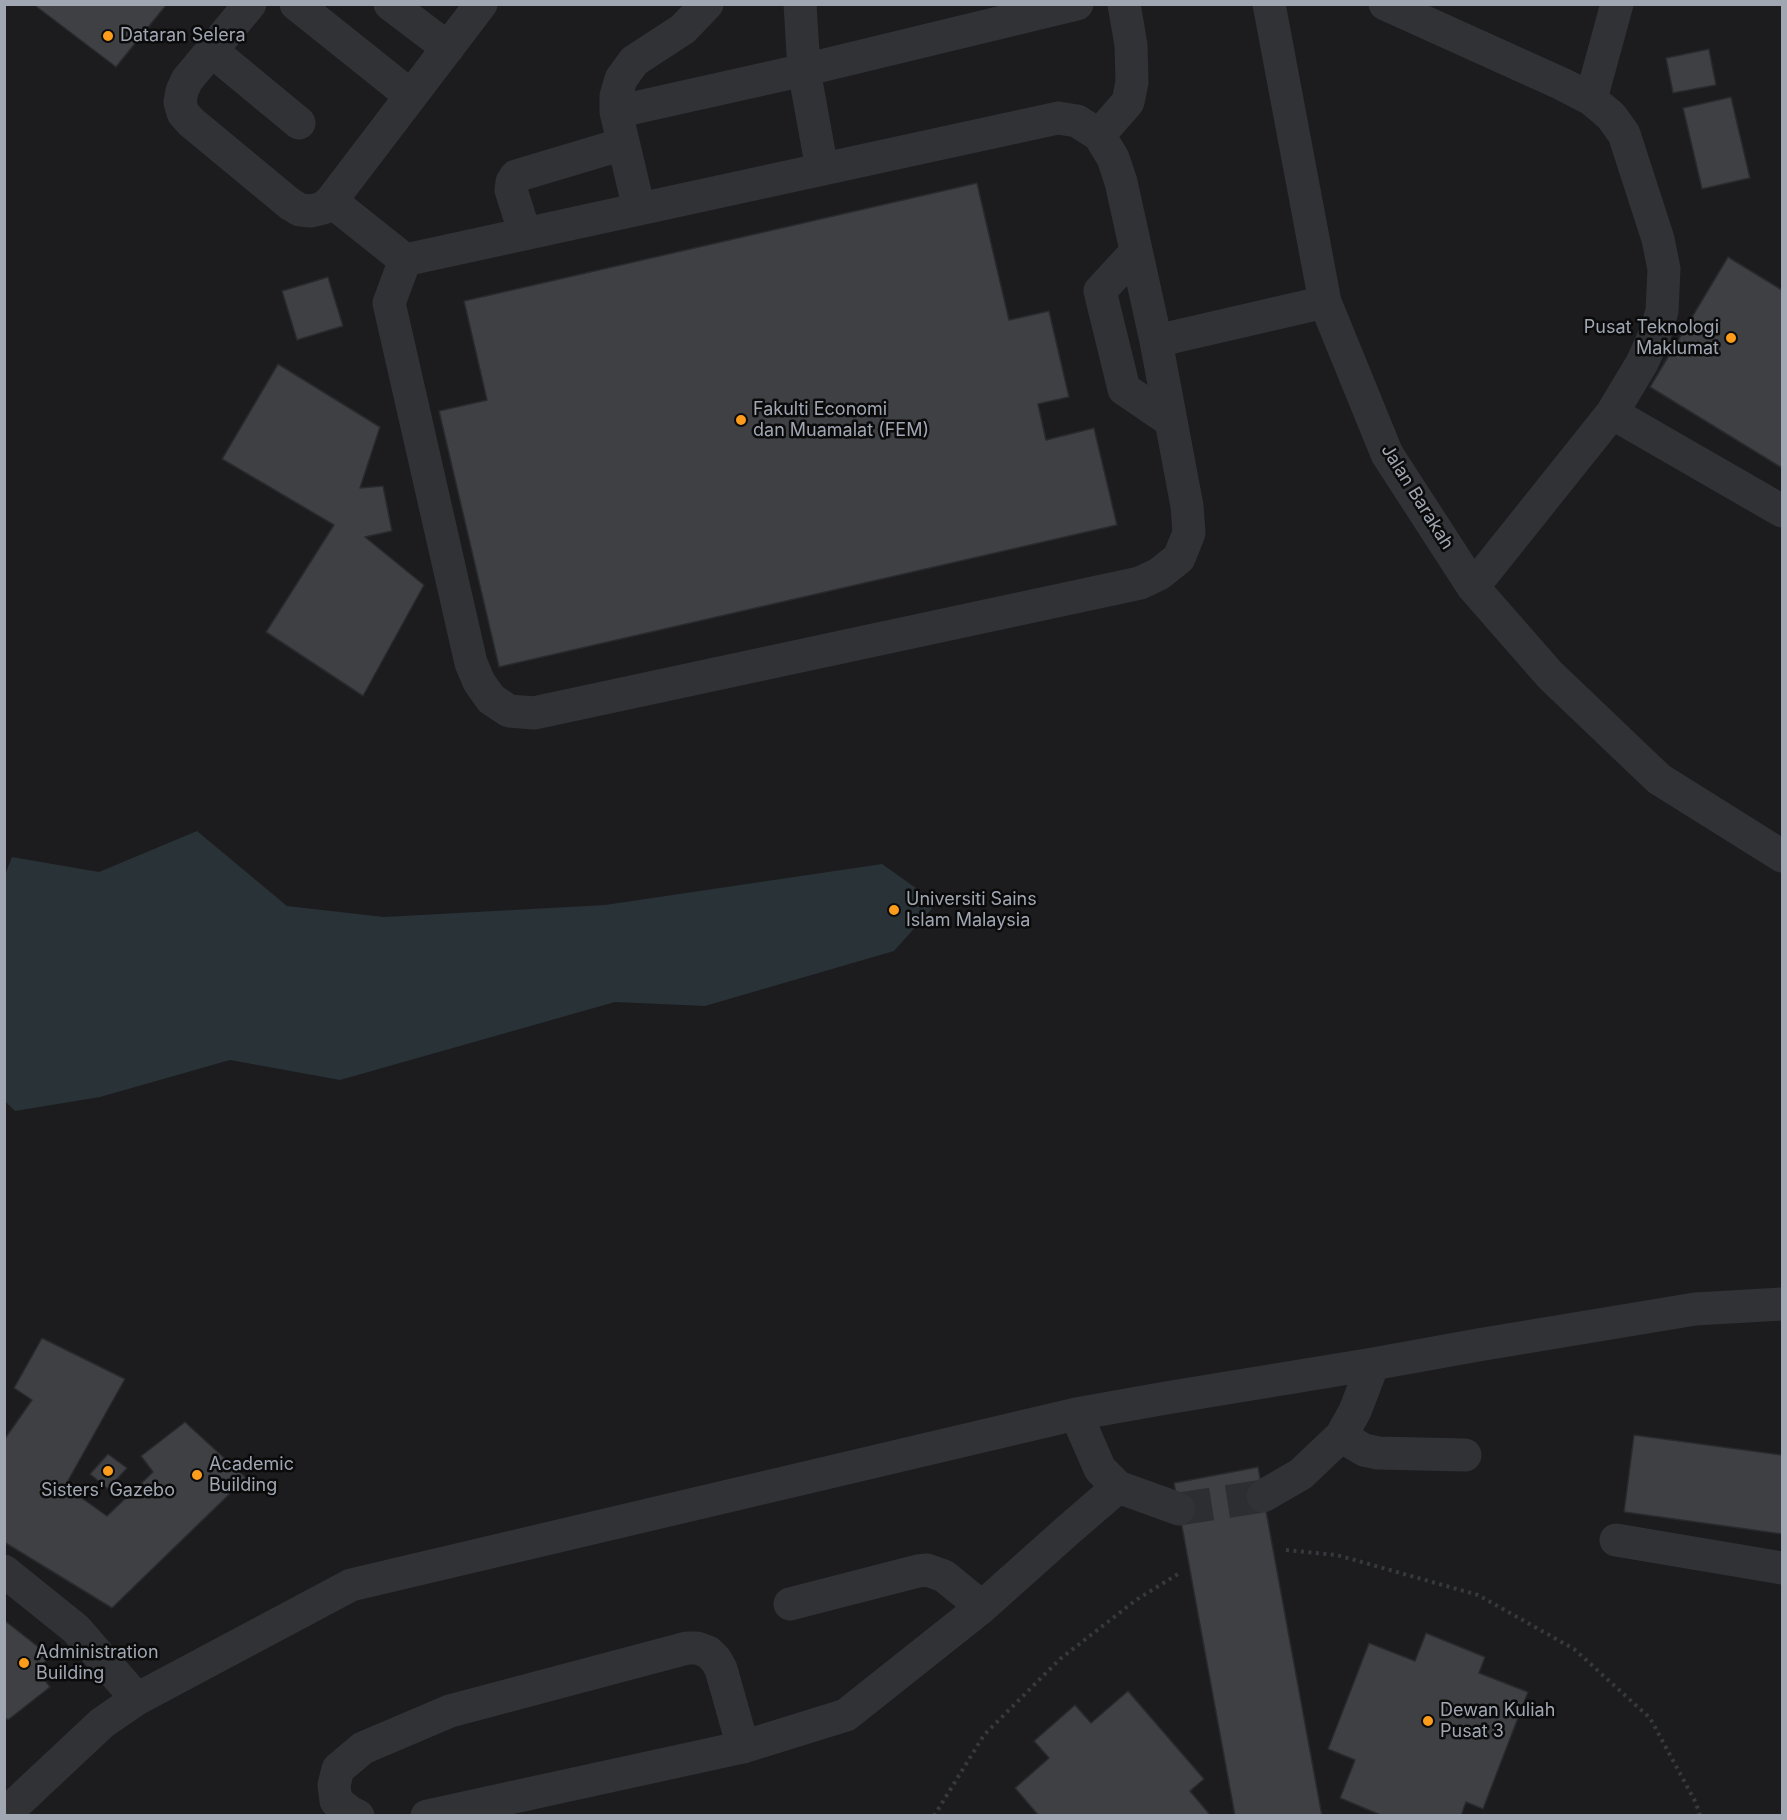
<!DOCTYPE html>
<html>
<head>
<meta charset="utf-8">
<style>
  body { margin:0 }
  #map { position:relative; width:1787px; height:1820px; overflow:hidden; background:#101011; font-family:Inter,sans-serif }
  canvas { display:block }
  .frame { position:absolute; inset:0; border:6px solid #a0a7b3; pointer-events:none }
</style>
</head>
<body>
<div id="map">
<canvas width="1787" height="1820"></canvas>
<div class="frame"></div>
</div>
<script>
const ctx = document.querySelector('canvas').getContext('2d');
ctx.lineJoin = 'round';
function fillPath(path, color) {
  ctx.fillStyle = color;
  ctx.fill(path, 'evenodd');
}
function poly(rows) {
  const path = new Path2D();
  for (const r of rows) {
    path.moveTo(r[0], r[1]);
    for (let i = 2; i < r.length; i += 2) path.lineTo(r[i], r[i + 1]);
  }
  return path;
}
function stroke(path, color, width, dash) {
  ctx.strokeStyle = color;
  ctx.lineWidth = width;
  ctx.lineCap = dash ? 'butt' : 'round';
  ctx.setLineDash(dash || []);
  ctx.stroke(path);
}
function write(font, color, halo, rows, align = 'center') {
  ctx.font = font + ' Inter,sans-serif';
  ctx.lineWidth = 5;
  ctx.setLineDash([]);
  ctx.textBaseline = 'middle';
  ctx.strokeStyle = halo;
  ctx.fillStyle = color;
  for (const [text, x, y, turn = 0] of rows) {
    ctx.save();
    ctx.translate(x, y);
    ctx.rotate((+turn || 0) * Math.PI / 180);
    ctx.textAlign = isNaN(turn) ? turn : align;
    if (halo) ctx.strokeText(text, 0, 0);
    ctx.fillText(text, 0, 0);
    ctx.restore();
  }
}
fillPath(poly([
  [5,5,1782,5,1782,1815,5,1815]
]), '#1c1c1e');
fillPath(poly([
  [197,831,287,906,384,917,605,905,882,864,937,903,894,951,705,1006,615,1002,340,1080,230,1060,100,1097,15,1111,4,1100,4,877,12,857,99,872]
]), '#283237');
const building = poly([
  [33,4,167,4,116,67,33,4],
  [1709,49,1716,85,1673,93,1666,58,1709,49],
  [1731,97,1750,178,1702,189,1683,108,1731,97],
  [977,183,1009,320,1049,311,1069,397,1038,404,1046,440,1094,428,1117,525,499,667,439,411,487,400,464,301,977,183],
  [1728,257,1782,290,1782,468,1650,387,1728,257],
  [328,277,343,326,297,340,282,291,328,277],
  [278,364,380,427,360,488,383,486,392,531,365,537,424,585,363,696,266,632,334,525,222,459,278,364],
  [42,1338,125,1379,65,1486,107,1516,153,1472,141,1456,185,1422,246,1478,112,1608,4,1542,4,1440,32,1400,14,1388,42,1338],
  [1634,1435,1782,1455,1782,1534,1624,1512,1634,1435],
  [108,1454,127,1468,108,1489,90,1474,108,1454],
  [1258,1467,1322,1816,1235,1816,1174,1483,1258,1467],
  [4,1620,50,1656,37,1670,50,1687,8,1720,4,1717,4,1620],
  [1426,1633,1485,1657,1479,1673,1528,1692,1483,1809,1466,1802,1461,1816,1383,1816,1340,1798,1355,1760,1328,1749,1369,1643,1415,1661,1426,1633],
  [1128,1691,1204,1779,1190,1791,1211,1816,1039,1816,1015,1788,1049,1758,1034,1741,1075,1705,1091,1723,1128,1691]
]);
fillPath(building, '#3e4044');
stroke(building, '#292a2d', 1.5);
stroke(poly([
  [1179,1509,1263,1496]
]), '#2d2e31', 33, [33, 16]);
stroke(poly([
  [1286,1550,1337,1555,1478,1595,1574,1649,1650,1718,1696,1803,1700,1816],
  [934,1816,984,1735,1060,1659,1136,1600,1178,1574]
]), '#36393d', 4, [3, 4.5]);
stroke(poly([
  [250,4,187,80,182,91,180,102,183,113,191,122,290,204,300,210,311,211,323,208,331,201,481,4],
  [296,4,411,96],
  [390,4,448,48],
  [800,4,804,70,822,169],
  [1269,4,1325,302,1387,454,1473,587,1550,675,1659,779,1782,856],
  [1385,4,1562,84,1591,99],
  [212,51,299,123],
  [616,112,804,70,1077,4],
  [1058,118,1077,121,1099,135,1113,158,1121,182,1156,341,1187,506,1189,533,1179,558,1159,574,1140,583,534,713,509,711,491,699,479,682,471,663,389,303,405,260,1058,118],
  [1099,135,1128,102,1132,82,1131,45,1124,4],
  [331,201,405,260],
  [639,209,616,112,616,96,621,79,634,61,683,29,707,4],
  [525,234,511,190,512,182,516,176,623,144],
  [1136,252,1100,291,1124,389,1171,421],
  [1156,341,1325,302],
  [1612,413,1782,511],
  [1473,587,1612,413,1642,363,1655,334,1662,311,1664,269,1658,239,1624,134,1611,116,1591,99,1617,4],
  [1076,1414,1100,1469,1118,1487,1179,1509],
  [1341,1436,1364,1450,1378,1453,1465,1455],
  [1263,1496,1301,1474,1341,1436,1355,1411,1373,1364],
  [1616,1540,1782,1568],
  [4,1571,76,1629,137,1699],
  [790,1604,918,1571,927,1570,944,1576,982,1607],
  [4,1815,102,1723,137,1699,351,1585,1076,1414,1166,1398,1373,1364,1478,1345,1695,1309,1782,1304],
  [358,1816,350,1812,336,1801,334,1785,338,1769,363,1748,450,1711,687,1648,697,1648,708,1652,716,1660,721,1669,743,1747],
  [427,1816,743,1747,846,1715,982,1607,1067,1531,1118,1487]
]), '#303236', 33);
for (const [x, y, r, color] of [
  [108,36,6,"#fc9c1c"],
  [1731,338,6,"#fc9c1c"],
  [741,420,6,"#fc9c1c"],
  [894,910,6,"#fc9c1c"],
  [108,1471,6,"#fc9c1c"],
  [197,1475,6,"#fc9c1c"],
  [24,1663,6,"#fc9c1c"],
  [1428,1721,6,"#fc9c1c"]
]) {
  const dot = new Path2D();
  dot.arc(x, y, r, 0, 2 * Math.PI);
  ctx.fillStyle = color;
  ctx.fill(dot);
  stroke(dot, '#0b0b0c', 2);
}
write('18px', '#a0a7b3', '#0b0b0c', [
  ["Dataran Selera",120,36],
  ["Pusat Teknologi",1719,328,"right"],
  ["Maklumat",1719,349,"right"],
  ["Fakulti Economi",753,410],
  ["dan Muamalat (FEM)",753,431],
  ["Universiti Sains",906,900],
  ["Islam Malaysia",906,921],
  ["Academic",209,1465],
  ["Building",209,1486],
  ["Sisters' Gazebo",108,1491,"center"],
  ["Administration",36,1653],
  ["Building",36,1674],
  ["Dewan Kuliah",1440,1711],
  ["Pusat 3",1440,1732]
], 'left');
write('18px', '#a0a7b3', '#0b0b0c', [
  ["Jalan Barakah",1417,497,58]
]);
</script>
</body>
</html>
